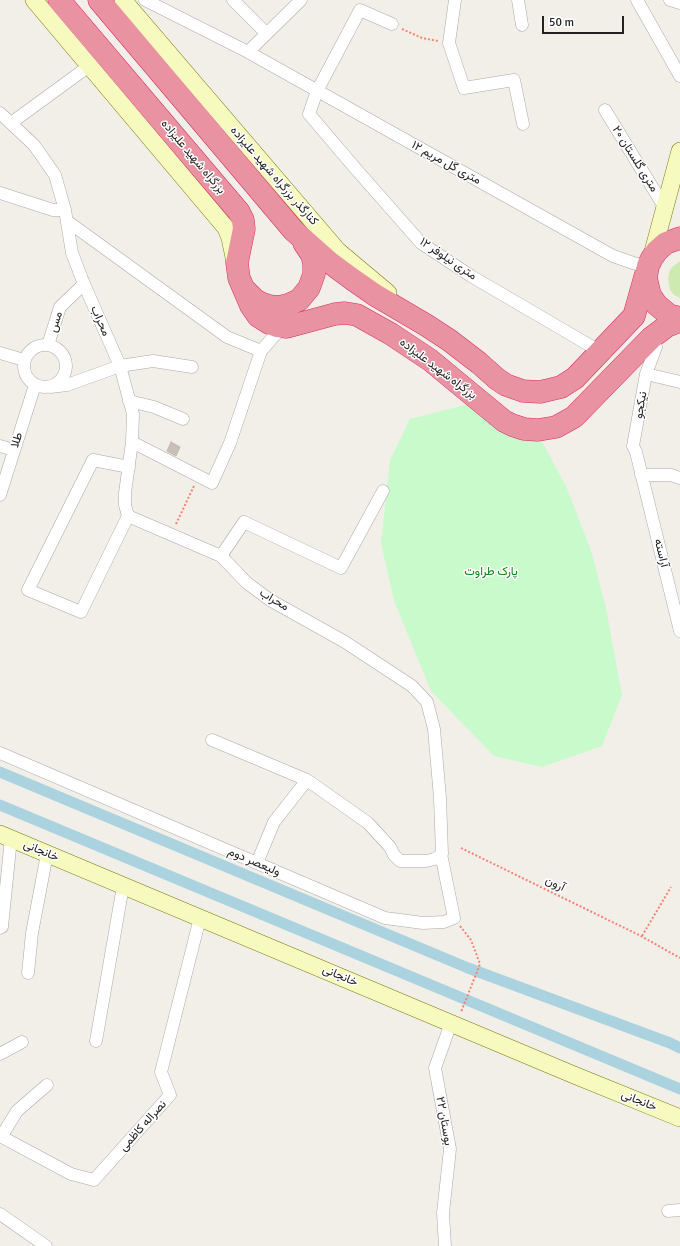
<!DOCTYPE html>
<html>
<head>
<meta charset="utf-8">
<style>
  body { margin:0 }
  #map { position:relative; width:680px; height:1246px; overflow:hidden; background:#f2efe9; font-family:Signika,sans-serif }
  canvas { display:block }
  .scale { position:absolute; left:542px; top:16px; width:82px; height:18px; box-sizing:border-box; border:2px solid #222; border-top:0; padding-left:5px; font-size:12px; line-height:14px; white-space:nowrap; color:#222; -webkit-text-stroke:3px #fff; paint-order:stroke }
</style>
</head>
<body>
<div id="map">
<canvas width="680" height="1246"></canvas>
<div class="scale">50 m</div>
</div>
<script>
const ctx = document.querySelector('canvas').getContext('2d');
ctx.lineJoin = 'round';
function fillPath(path, color) {
  ctx.fillStyle = color;
  ctx.fill(path, 'evenodd');
}
function poly(rows) {
  const path = new Path2D();
  for (const r of rows) {
    if (r.length === 3) {
      path.moveTo(r[0] + r[2], r[1]);
      path.arc(r[0], r[1], r[2], 0, 2 * Math.PI);
      continue;
    }
    path.moveTo(r[0], r[1]);
    for (let i = 2; i < r.length; i += 2) path.lineTo(r[i], r[i + 1]);
  }
  return path;
}
function stroke(path, color, width, dash) {
  ctx.strokeStyle = color;
  ctx.lineWidth = width;
  ctx.lineCap = dash ? 'butt' : 'round';
  ctx.setLineDash(dash || []);
  ctx.stroke(path);
}
function write(font, color, halo, rows, align = 'center') {
  ctx.font = font + ' Signika,Vazirmatn,sans-serif';
  ctx.lineWidth = 3;
  ctx.setLineDash([]);
  ctx.textBaseline = 'middle';
  ctx.strokeStyle = halo;
  ctx.fillStyle = color;
  for (const [text, x, y, turn = 0] of rows) {
    ctx.save();
    ctx.translate(x, y);
    ctx.rotate((+turn || 0) * Math.PI / 180);
    ctx.textAlign = isNaN(turn) ? turn : align;
    if (halo) ctx.strokeText(text, 0, 0);
    ctx.fillText(text, 0, 0);
    ctx.restore();
  }
}
fillPath(poly([
  [680,261,680,298,674,295,670,290,668,279,669,273,671,268]
]), '#cdebb0');
fillPath(poly([
  [476,402,534,427,566,486,592,553,606,608,622,695,602,746,542,767,494,756,431,691,394,601,381,543,390,460,410,419]
]), '#c8facc');
stroke(poly([
  [0,772,468,968,670,1043,680,1048],
  [0,805,680,1089]
]), '#aad3df', 11);
const building = poly([
  [171,442,180,447,176,456,167,451,171,442]
]);
fillPath(building, '#c7bfb8');
stroke(building, '#c4b6ab', 1);
const street = poly([
  [145,0,248,52,613,256,648,268],
  [233,0,266,33],
  [455,0,449,43,464,88,514,80,523,124],
  [518,0,522,25],
  [637,0,680,76],
  [670,0,680,3],
  [392,24,360,10,317,91,309,114,355,168,421,243,471,276,601,352],
  [248,52,301,0],
  [605,110,665,208],
  [0,113,34,145,55,175,65,210,72,253,84,284,120,366,133,414,132,442,125,493,125,505,128,516,221,556,247,583,270,600,345,642,412,686,427,702,434,729,440,798,442,854,435,859,426,861,400,861,394,855,390,847,368,823,307,780,212,740],
  [11,123,85,69],
  [0,193,53,210,65,210],
  [67,221,227,337,261,351],
  [651,338,654,341,656,347,646,374,633,446,636,452,680,631],
  [45,366,21],
  [48,345,60,307,84,284],
  [0,353,24,360],
  [646,374,680,382],
  [50,387,67,385,120,366,153,361,192,367],
  [129,401,154,407,183,419],
  [132,442,212,483,230,443,261,351,282,327],
  [0,446,14,450],
  [641,475,671,475,680,478],
  [0,495,35,385],
  [128,516,81,612,28,590,93,460,129,467],
  [221,556,244,522,341,568,383,491],
  [0,753,385,918,423,923,444,922,454,918,441,854],
  [257,863,274,822,307,780],
  [0,928,2,927,11,838],
  [28,973,32,933,47,854],
  [96,1041,123,886],
  [0,1054,22,1042],
  [0,1136,71,1174,94,1180,170,1095,161,1072,200,918],
  [1,1137,17,1111,47,1085],
  [668,1211,680,1210],
  [0,1214,46,1246],
  [445,1246,443,1213,450,1149,435,1068,451,1023]
]);
const secondary = poly([
  [34,0,226,228,230,238,235,262],
  [123,0,338,251,388,293],
  [651,259,680,151],
  [0,834,574,1075,680,1118]
]);
const highway = poly([
  [59,0,239,212,243,220,244,229,237,263,239,278,251,306,258,316,269,323,277,326,287,327,335,314,345,313,357,315,391,334,430,360,504,421,512,425,524,429,538,430,556,427,574,417,651,338,667,326,680,321],
  [99,0,294,231,329,262,352,279,375,295,426,325,449,340,479,363,497,379,506,385,523,391,540,392,561,387,575,378,634,316,647,270],
  [680,238,666,243,657,251,652,258,648,266,646,278,650,295,657,305,669,315,680,318],
  [245,290,255,300,263,304,269,306,278,307,288,305,299,300,309,288,314,274,314,264,312,255,304,243]
]);
stroke(street, '#a9a9a9', 13);
stroke(secondary, '#707d05', 18);
stroke(highway, '#dc2a67', 23);
stroke(poly([
  [402,29,422,38,438,41],
  [176,524,194,486],
  [461,848,641,936,680,958],
  [460,926,471,940,480,964,461,1012],
  [642,936,671,887]
]), '#fa8072', 2, [2, 2]);
stroke(street, '#fff', 12);
stroke(secondary, '#f7fabf', 17);
stroke(highway, '#e892a2', 22);
write('12px', '#222', '#fff', [
  ["بزرگراه شهید علیزاده",193,157,50],
  ["۲۰ متری گلستان",635,159,58],
  ["۱۲ متری گل مریم",446,163,29],
  ["کنارگذر بزرگراه شهید علیزاده",274,176,49],
  ["۱۲ متری نیلوفر",448,259,34],
  ["محراب",100,321,66],
  ["مس",56,322,-72],
  ["بزرگراه شهید علیزاده",438,369,37],
  ["نیکجو",641,405,-80],
  ["طلا",17,440,-72],
  ["آراسته",661,553,76],
  ["محراب",274,600,31],
  ["خانجانی",41,851,23],
  ["ولیعصر دوم",254,862,23],
  ["آرون",555,884,26],
  ["خانجانی",340,976,23],
  ["خانجانی",639,1101,22],
  ["بوستان ۲۲",444,1121,80],
  ["نصراله کاظمی",143,1126,-48]
]);
write('12px', '#0c8416', '#fff', [
  ["پارک طراوت",491,572]
]);
</script>
</body>
</html>
